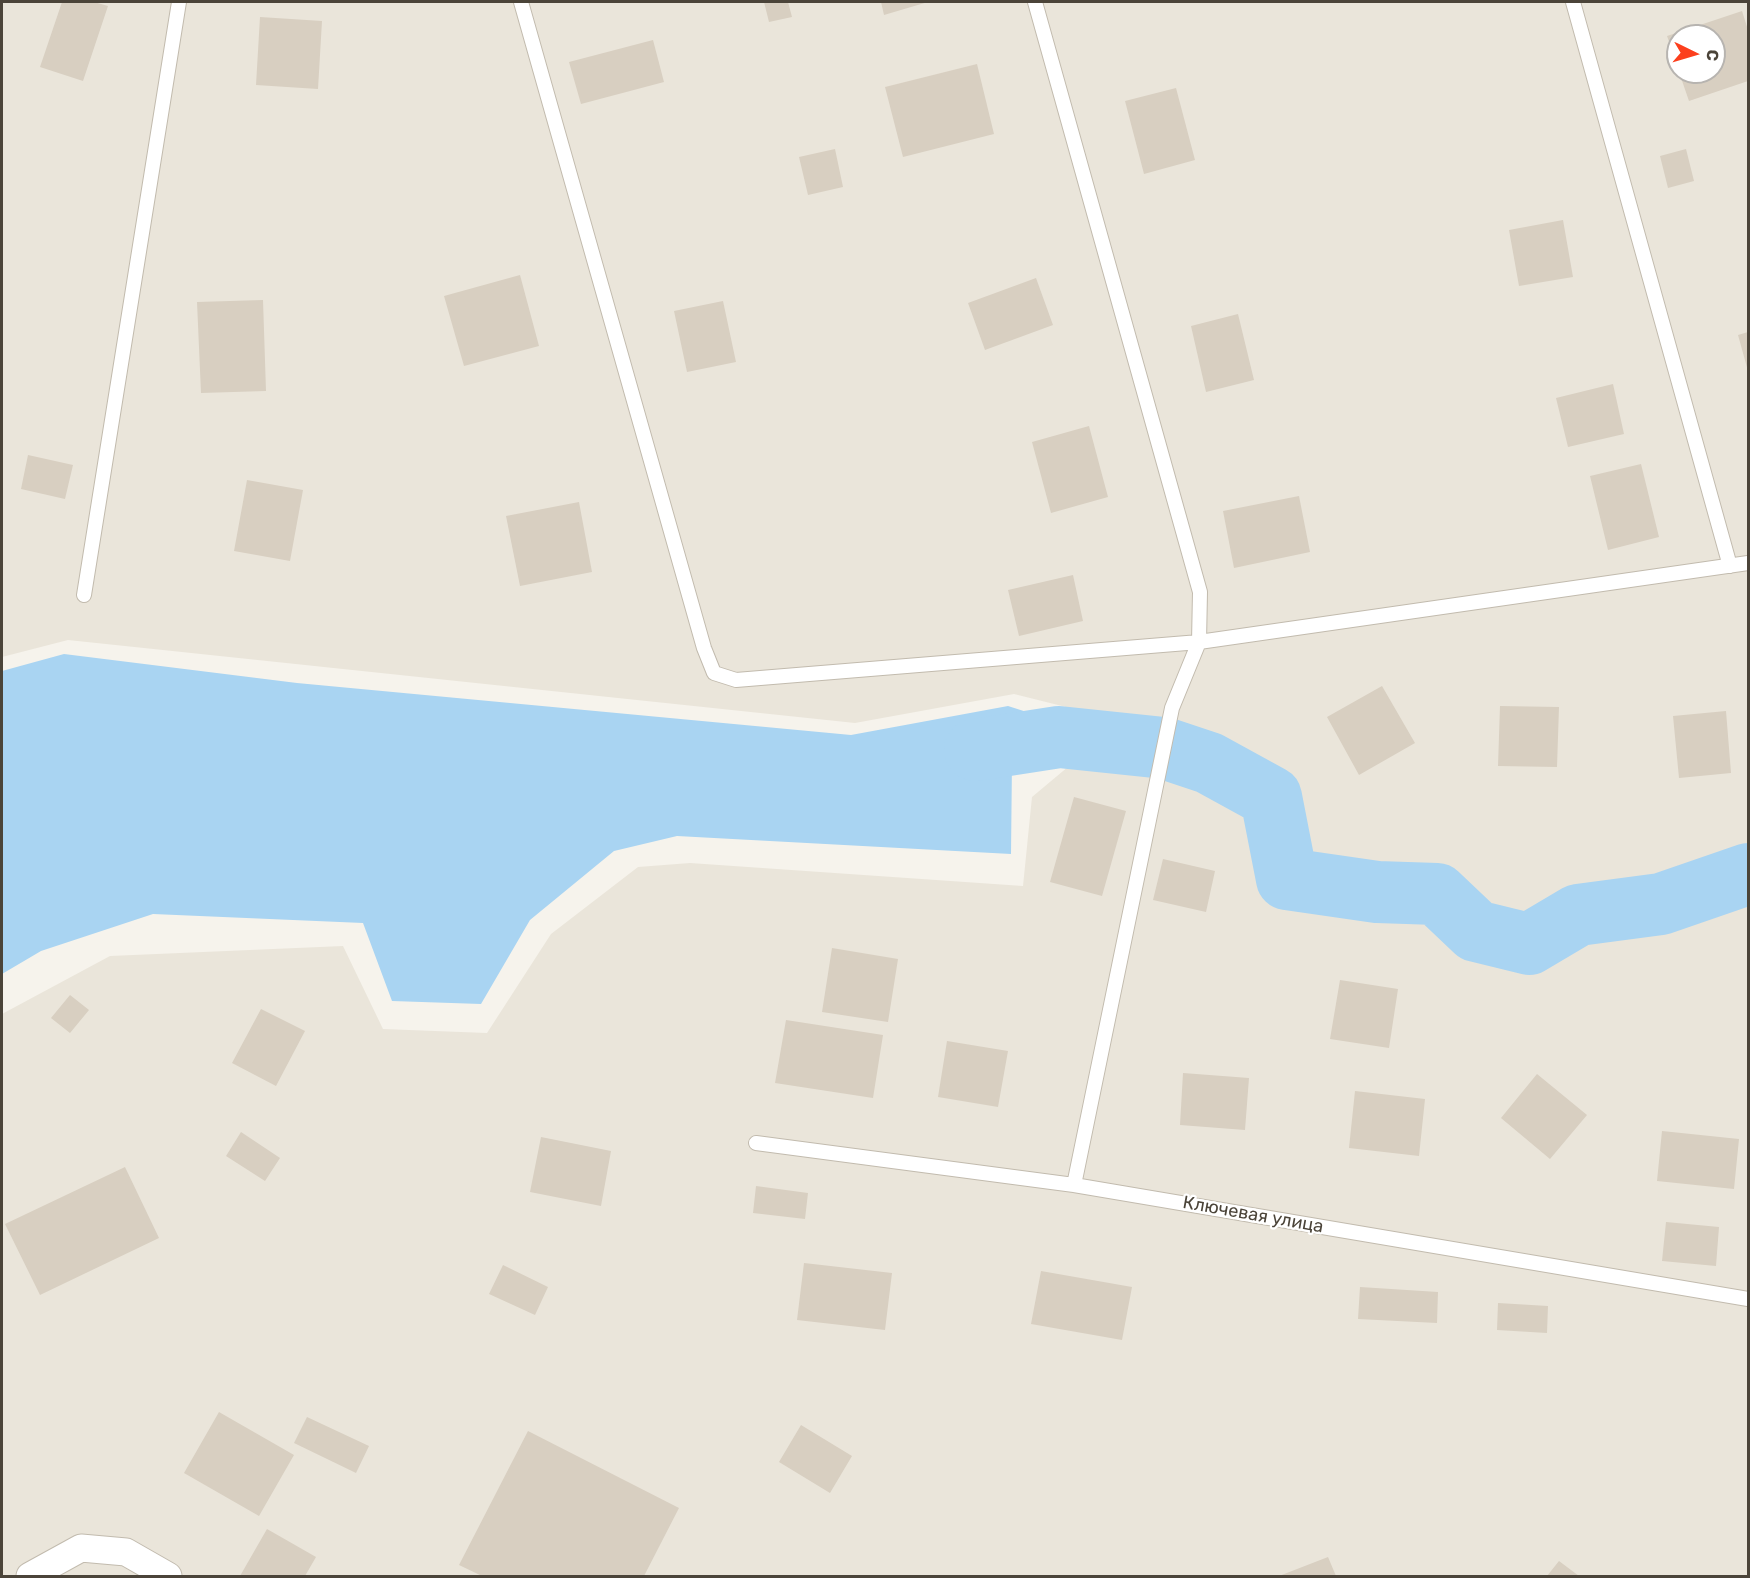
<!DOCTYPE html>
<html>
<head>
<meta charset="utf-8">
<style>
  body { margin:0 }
  #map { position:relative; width:1750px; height:1578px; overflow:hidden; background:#f6f3ec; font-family:Rubik,sans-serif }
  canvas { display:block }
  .frame { position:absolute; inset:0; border:3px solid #4b4439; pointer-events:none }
  .north { position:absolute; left:1666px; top:24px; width:60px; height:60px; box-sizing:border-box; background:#fff; border:2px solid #b7b4b0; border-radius:50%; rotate:95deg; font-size:16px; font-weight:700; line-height:24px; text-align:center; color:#4b4439 }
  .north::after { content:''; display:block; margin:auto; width:21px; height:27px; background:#fc3f1d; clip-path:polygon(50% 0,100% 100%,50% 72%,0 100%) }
</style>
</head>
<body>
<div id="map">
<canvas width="1750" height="1578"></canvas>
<div class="frame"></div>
<div class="north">С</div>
</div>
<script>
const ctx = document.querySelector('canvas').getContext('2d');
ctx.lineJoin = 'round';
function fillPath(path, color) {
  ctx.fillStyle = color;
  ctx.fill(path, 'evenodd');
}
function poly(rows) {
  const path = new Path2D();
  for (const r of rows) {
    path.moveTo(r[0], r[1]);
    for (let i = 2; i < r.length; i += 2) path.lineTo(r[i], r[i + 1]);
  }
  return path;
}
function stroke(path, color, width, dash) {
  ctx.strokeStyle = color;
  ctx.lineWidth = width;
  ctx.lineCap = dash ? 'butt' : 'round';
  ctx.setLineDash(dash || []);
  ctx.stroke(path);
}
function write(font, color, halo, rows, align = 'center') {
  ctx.font = font + ' Rubik,sans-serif';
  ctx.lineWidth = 4.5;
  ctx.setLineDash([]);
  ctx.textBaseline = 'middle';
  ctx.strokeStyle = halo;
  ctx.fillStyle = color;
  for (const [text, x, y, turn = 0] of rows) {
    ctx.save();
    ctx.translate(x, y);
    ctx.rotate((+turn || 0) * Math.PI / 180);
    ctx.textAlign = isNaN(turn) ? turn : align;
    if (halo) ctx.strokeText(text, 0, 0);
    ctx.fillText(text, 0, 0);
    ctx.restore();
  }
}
fillPath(poly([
  [2,2,1748,2,1748,1576,2,1576,2,1014,110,956,343,946,383,1029,487,1033,551,934,638,867,690,863,1023,886,1032,797,1075,761,1066,707,1014,694,855,723,68,640,2,657],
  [1678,36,1714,36,1714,72,1678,72]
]), '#eae5da');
fillPath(poly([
  [64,654,297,683,851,735,1008,706,1058,722,1060,757,1012,761,1011,854,677,836,614,851,530,920,481,1004,392,1001,363,923,153,914,41,951,2,974,2,671]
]), '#a9d4f2');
stroke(poly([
  [975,750,1059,737,1164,748,1209,763,1271,797,1287,879,1377,892,1437,894,1476,931,1529,944,1578,915,1661,904,1748,874]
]), '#a9d4f2', 62);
fillPath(poly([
  [62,2,94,2,108,6,83,81,40,67],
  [764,2,788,2,792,17,769,22],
  [881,2,928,2,884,15],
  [1742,11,1748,30,1748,81,1689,101,1679,72,1714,72,1714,36,1678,36,1678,66,1667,36],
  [260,17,322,21,318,89,256,85],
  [653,40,664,82,581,104,569,62],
  [977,64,994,134,903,157,885,87],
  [1176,88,1195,160,1144,174,1125,101],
  [835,149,843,187,808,195,799,157],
  [1686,149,1694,181,1668,188,1660,156],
  [1563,220,1573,277,1519,286,1509,230],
  [520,275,539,346,464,366,444,296],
  [1036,278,1053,325,985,350,968,303],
  [263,300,266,391,201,393,197,302],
  [723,301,736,362,687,372,674,311],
  [1238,314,1254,380,1206,392,1191,326],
  [1748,332,1748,371,1738,335],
  [1613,384,1624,434,1568,447,1556,398],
  [1089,426,1108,497,1051,513,1032,442],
  [28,455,73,465,65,499,21,489],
  [1641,464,1659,537,1608,550,1590,476],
  [247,480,303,490,290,561,234,551],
  [1299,496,1310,552,1234,568,1223,511],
  [579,502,592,572,520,586,506,516],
  [1073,575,1083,621,1019,636,1008,590],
  [1382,686,1415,743,1359,775,1327,717],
  [1500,706,1559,707,1557,767,1498,766],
  [1726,711,1731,773,1679,778,1673,716],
  [1074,797,1126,811,1102,896,1050,882],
  [1163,859,1215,871,1206,912,1153,900],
  [832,948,898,959,888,1022,822,1012],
  [1340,980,1398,989,1389,1048,1330,1039],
  [70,995,89,1010,70,1033,51,1018],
  [261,1009,305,1031,276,1086,232,1063],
  [786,1020,883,1035,873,1098,775,1083],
  [947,1041,1008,1051,998,1107,938,1097],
  [1183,1073,1249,1078,1245,1130,1180,1125],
  [1537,1074,1587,1115,1550,1159,1501,1118],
  [1355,1091,1425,1099,1419,1156,1349,1148],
  [1662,1131,1739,1139,1734,1189,1657,1181],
  [241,1132,280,1158,265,1181,226,1156],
  [541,1137,611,1151,601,1206,530,1192],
  [125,1167,159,1238,40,1295,5,1224],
  [756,1186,808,1193,805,1219,753,1213],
  [1666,1222,1719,1227,1716,1266,1662,1261],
  [804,1263,892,1273,885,1330,797,1320],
  [503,1265,548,1287,535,1315,489,1294],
  [1041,1271,1132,1287,1122,1340,1031,1324],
  [1360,1287,1438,1292,1437,1323,1358,1319],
  [1498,1303,1548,1306,1547,1333,1497,1330],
  [219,1412,294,1455,259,1516,184,1473],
  [307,1417,369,1446,356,1473,294,1443],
  [801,1425,852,1456,830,1493,779,1462],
  [528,1431,679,1508,644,1576,482,1576,459,1565],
  [267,1529,316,1557,305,1576,240,1576],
  [1328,1557,1336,1576,1279,1576],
  [1559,1561,1579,1576,1547,1576]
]), '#d8cfc1');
const service = poly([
  [521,2,704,648,714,673,736,680,1199,642,1748,563],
  [1035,2,1200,592,1199,642,1172,708,1074,1185],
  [1573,2,1730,566],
  [84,595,179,2],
  [756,1143,1074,1185,1748,1299]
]);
const minor = poly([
  [30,1576,81,1548,126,1552,168,1576]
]);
stroke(service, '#c2bbae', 16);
stroke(minor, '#c2bbae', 29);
stroke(service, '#fff', 14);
stroke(minor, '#fff', 27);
write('18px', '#4b4439', '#fff', [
  ["Ключевая улица",1253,1215,10]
]);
</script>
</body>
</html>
